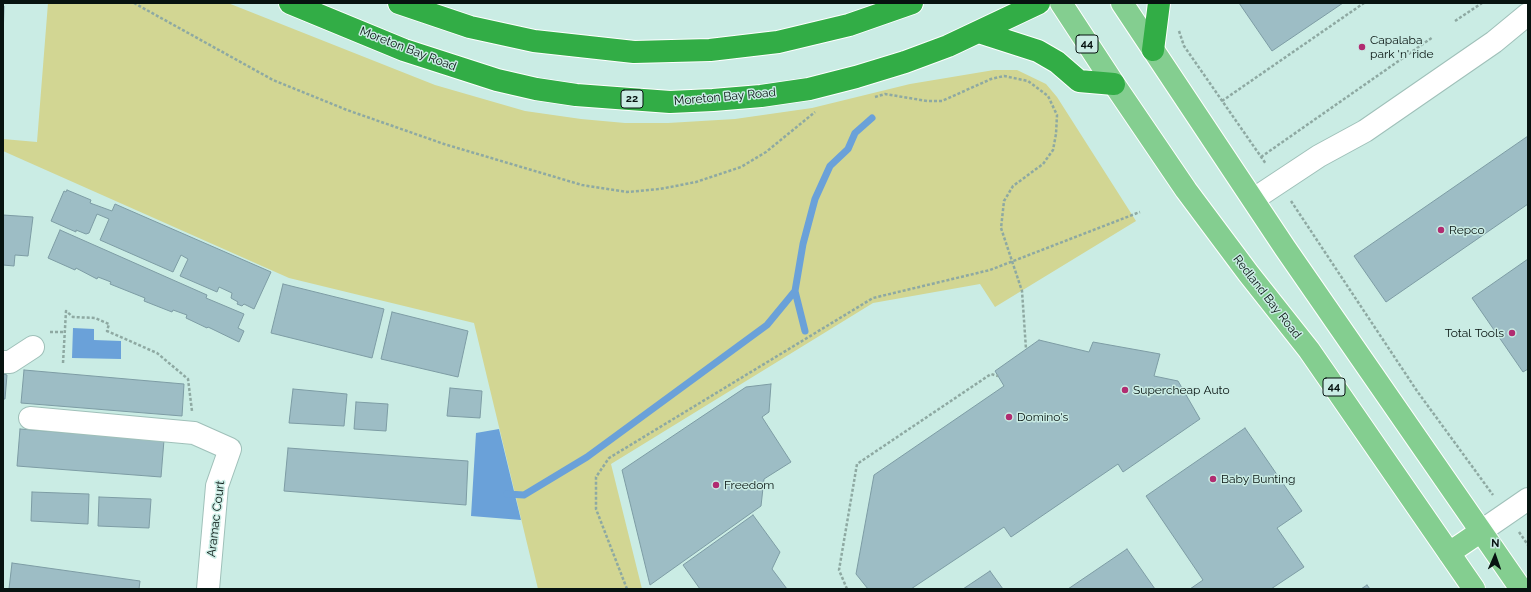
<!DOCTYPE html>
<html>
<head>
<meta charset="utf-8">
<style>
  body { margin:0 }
  #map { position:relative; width:1531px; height:592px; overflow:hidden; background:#caece4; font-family:Raleway,sans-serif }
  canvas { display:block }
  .frame { position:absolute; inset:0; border:4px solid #071310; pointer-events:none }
  .north { position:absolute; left:1475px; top:536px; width:40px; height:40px; -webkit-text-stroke:3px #caece4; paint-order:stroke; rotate:2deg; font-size:11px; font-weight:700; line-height:16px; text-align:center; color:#071310 }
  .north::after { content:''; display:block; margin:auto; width:14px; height:18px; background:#071310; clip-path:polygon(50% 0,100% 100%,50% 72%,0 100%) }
</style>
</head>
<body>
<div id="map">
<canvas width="1531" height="592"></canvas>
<div class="frame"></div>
<div class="north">N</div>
</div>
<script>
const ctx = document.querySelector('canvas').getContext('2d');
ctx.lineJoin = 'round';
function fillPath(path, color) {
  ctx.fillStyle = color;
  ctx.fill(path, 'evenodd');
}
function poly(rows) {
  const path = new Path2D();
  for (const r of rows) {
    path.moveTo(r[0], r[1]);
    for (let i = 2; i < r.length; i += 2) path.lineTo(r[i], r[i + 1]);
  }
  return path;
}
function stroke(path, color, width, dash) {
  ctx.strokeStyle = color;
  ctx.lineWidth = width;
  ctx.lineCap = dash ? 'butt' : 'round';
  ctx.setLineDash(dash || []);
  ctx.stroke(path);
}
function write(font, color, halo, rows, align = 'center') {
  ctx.font = font + ' Raleway,sans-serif';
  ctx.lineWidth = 3;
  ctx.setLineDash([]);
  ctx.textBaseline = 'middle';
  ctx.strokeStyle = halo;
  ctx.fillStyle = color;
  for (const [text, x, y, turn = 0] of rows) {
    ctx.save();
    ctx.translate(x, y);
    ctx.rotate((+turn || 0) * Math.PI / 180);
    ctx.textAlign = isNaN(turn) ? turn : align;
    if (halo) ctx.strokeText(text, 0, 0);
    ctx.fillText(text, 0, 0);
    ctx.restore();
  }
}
fillPath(poly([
  [48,3,228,3,435,85,525,111,581,119,625,123,668,123,735,119,812,108,910,84,994,70,1017,70,1046,84,1057,97,1136,221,995,307,980,284,873,303,611,464,642,589,538,589,474,323,289,278,3,151,3,139,37,142]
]), '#d2d693');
fillPath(poly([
  [73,328,94,329,94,340,121,341,121,359,72,358],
  [499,429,521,520,471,516,476,433]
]), '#6aa1d9');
stroke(poly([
  [805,331,795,291,803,244,815,199,830,166,848,149,855,133,872,118],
  [507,494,524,495,587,457,767,325,795,291]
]), '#6aa1d9', 7);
const building = poly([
  [1239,3,1343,3,1272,51,1239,3],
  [3,6,4,6,3,40,3,6],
  [1528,136,1528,204,1386,302,1354,256,1528,136],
  [67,190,91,200,90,203,112,211,115,204,271,272,254,309,244,304,242,306,237,304,238,302,231,298,232,293,219,287,217,292,180,276,188,259,181,255,173,272,100,240,109,219,97,214,89,233,86,234,76,230,76,232,51,221,64,191,66,192,67,190],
  [3,215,33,217,28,256,15,255,14,266,3,265,3,215],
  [60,230,207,295,206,298,244,314,238,328,244,331,239,342,208,327,207,328,186,318,187,315,173,310,172,312,144,301,145,298,110,284,111,282,98,277,97,279,76,268,75,270,48,258,60,230],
  [1528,259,1528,369,1523,372,1472,298,1528,259],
  [283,284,384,309,372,358,271,333,283,284],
  [392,312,468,331,458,377,381,359,392,312],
  [1039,340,1089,352,1093,342,1160,354,1154,376,1178,381,1200,419,1123,472,1118,464,1011,537,1004,527,911,589,868,589,856,574,874,475,1004,386,995,371,1039,340],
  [24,370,184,384,182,416,21,403,24,370],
  [3,374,7,375,5,399,3,399,3,374],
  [771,384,769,412,762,417,791,462,764,479,761,506,650,585,622,470,746,387,771,384],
  [450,388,482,391,480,418,447,416,450,388],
  [293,389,347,394,344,426,289,423,293,389],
  [356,402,388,404,386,431,354,429,356,402],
  [1245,428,1302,511,1277,528,1304,567,1271,589,1190,589,1203,580,1146,496,1245,428],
  [20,429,164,440,161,477,17,466,20,429],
  [288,448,468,461,466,505,284,491,288,448],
  [32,492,89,494,88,524,31,521,32,492],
  [99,497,151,499,149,528,98,526,99,497],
  [753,515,780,552,772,569,787,589,700,589,683,565,753,515],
  [1127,549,1155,589,1068,589,1127,549],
  [12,563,140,581,139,589,9,589,12,563],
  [990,571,1003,589,963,589,990,571],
  [1367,585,1370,589,1361,589,1367,585]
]);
fillPath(building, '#9dbdc5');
stroke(building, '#7d9ca4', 1);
const minor = poly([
  [1254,199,1319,156,1365,131,1494,42,1528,14],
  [3,362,10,362,33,347],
  [30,418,194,433,230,449,217,486,208,589],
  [1480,532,1528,499]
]);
const major = poly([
  [1061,3,1114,84,1186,190,1248,273,1309,350,1474,589],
  [1122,3,1285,248,1521,589],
  [1449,553,1480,532]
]);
const highway = poly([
  [290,3,404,50,497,80,536,89,576,95,670,102,713,100,761,96,809,89,856,77,905,62,948,46,1039,3],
  [399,3,470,27,534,41,634,52,710,50,778,42,849,25,912,3],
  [979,32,1038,51,1057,62,1079,81,1114,84],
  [1153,50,1159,3]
]);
stroke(minor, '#9fc0b9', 24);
stroke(major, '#fff', 24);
stroke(highway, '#fff', 24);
stroke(poly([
  [134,3,273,80,347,110,444,144,582,185,627,192,660,189,696,182,741,167,766,152,815,112],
  [1455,21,1482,3],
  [1179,31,1184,46,1266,164],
  [875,97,885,94,927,101,942,101,991,79,1004,76,1028,81,1048,96,1057,115,1056,134,1053,150,1043,164,1013,186,1004,201,1001,228,1022,291,1026,349],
  [1222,101,1364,3],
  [1261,157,1433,37],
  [1291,201,1417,391,1493,495],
  [50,332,65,332],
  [63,363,66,311,73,317,95,318,109,324,107,331,157,353,188,379,192,411],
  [1519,532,1528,545],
  [627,589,596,509,596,477,609,458,873,298,990,270,1140,212],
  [847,589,839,570,857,464,991,374,998,376]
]), '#8ea9a2', 2.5, [3, 2]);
stroke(minor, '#fff', 22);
stroke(major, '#84ce90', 22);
stroke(highway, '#32ad46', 22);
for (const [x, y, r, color] of [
  [1362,47,4,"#b12c71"],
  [1441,230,4,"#b12c71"],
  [1512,333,4,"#b12c71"],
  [1125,390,4,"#b12c71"],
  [1009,417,4,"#b12c71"],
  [1213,479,4,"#b12c71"],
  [716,485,4,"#b12c71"]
]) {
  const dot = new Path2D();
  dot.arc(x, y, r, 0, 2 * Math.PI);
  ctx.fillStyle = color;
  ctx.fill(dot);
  stroke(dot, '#caece4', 1.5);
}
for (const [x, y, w] of [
  [1087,44,22],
  [632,99,22],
  [1334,387,22]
]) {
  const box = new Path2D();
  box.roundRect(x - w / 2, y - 9, w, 18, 3);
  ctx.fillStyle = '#caece4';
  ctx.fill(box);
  stroke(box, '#071310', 1);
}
write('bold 11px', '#071310', null, [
  ["44",1087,44],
  ["22",632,99],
  ["44",1334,387]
]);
write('12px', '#071310', '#caece4', [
  ["Capalaba",1370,40],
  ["park 'n' ride",1370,54],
  ["Repco",1449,230],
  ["Total Tools",1504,333,"right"],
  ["Supercheap Auto",1133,390],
  ["Domino's",1017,417],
  ["Baby Bunting",1221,479],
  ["Freedom",724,485]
], 'left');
write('12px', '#071310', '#caece4', [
  ["Moreton Bay Road",408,49,21],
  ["Moreton Bay Road",725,97,-5],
  ["Redland Bay Road",1267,297,52],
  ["Aramac Court",216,519,-83]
]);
</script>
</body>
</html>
